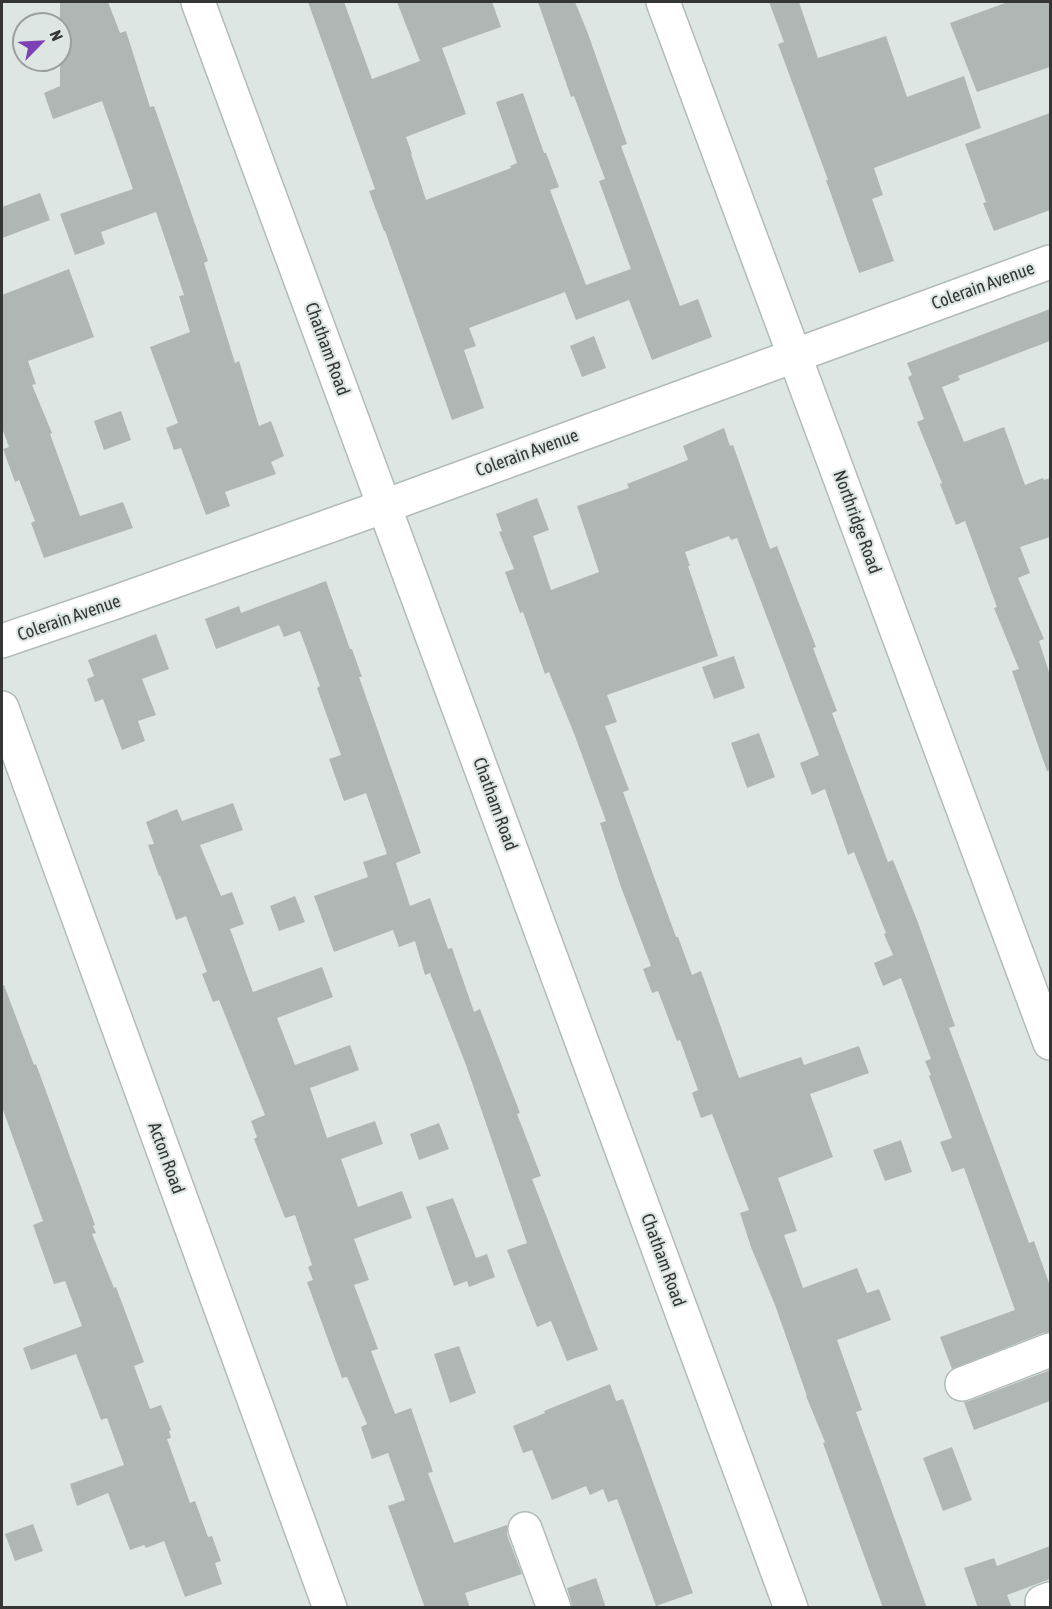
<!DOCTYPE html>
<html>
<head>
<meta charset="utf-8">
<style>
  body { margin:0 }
  #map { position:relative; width:1052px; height:1609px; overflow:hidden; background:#dee6e3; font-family:"Asap Condensed",sans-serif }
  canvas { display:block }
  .frame { position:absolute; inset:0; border:3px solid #333635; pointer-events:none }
  .north { position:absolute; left:12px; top:12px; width:60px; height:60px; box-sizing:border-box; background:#dee6e3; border:2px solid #9aa09d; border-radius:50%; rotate:66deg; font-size:16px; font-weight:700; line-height:24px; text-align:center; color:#333635 }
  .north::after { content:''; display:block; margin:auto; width:21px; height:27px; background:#7e40b5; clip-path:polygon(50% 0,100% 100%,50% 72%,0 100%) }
</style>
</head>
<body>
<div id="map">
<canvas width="1052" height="1609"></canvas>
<div class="frame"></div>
<div class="north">N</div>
</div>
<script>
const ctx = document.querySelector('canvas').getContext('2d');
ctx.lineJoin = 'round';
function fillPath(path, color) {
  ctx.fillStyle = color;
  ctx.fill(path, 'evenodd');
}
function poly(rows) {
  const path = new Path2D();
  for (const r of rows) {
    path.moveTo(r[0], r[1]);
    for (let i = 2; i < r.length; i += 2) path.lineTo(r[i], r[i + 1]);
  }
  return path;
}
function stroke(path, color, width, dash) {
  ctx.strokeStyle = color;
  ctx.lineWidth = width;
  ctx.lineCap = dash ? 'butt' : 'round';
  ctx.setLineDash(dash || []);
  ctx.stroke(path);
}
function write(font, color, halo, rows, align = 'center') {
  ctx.font = font + ' "Asap Condensed",sans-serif';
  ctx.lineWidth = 4.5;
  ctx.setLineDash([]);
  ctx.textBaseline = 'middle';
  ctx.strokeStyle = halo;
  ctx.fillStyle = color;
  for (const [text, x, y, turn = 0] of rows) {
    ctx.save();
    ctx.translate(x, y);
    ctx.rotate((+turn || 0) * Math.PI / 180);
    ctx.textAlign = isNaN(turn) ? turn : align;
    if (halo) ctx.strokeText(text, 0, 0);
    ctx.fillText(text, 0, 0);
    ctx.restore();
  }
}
fillPath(poly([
  [60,2,108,2,120,33,126,31,150,107,154,106,208,261,204,263,235,363,239,361,259,426,271,421,284,456,271,462,276,474,225,492,230,506,206,515,181,448,174,450,166,428,178,423,150,347,190,332,179,296,184,295,156,212,101,232,105,244,75,255,60,214,133,189,102,101,53,119,44,93,60,86],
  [308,2,344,2,372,79,420,61,397,2,492,2,501,27,442,48,466,114,406,137,412,154,411,154,426,200,511,168,510,166,517,163,496,102,523,93,544,153,546,153,559,187,550,190,586,285,631,269,599,181,605,179,574,96,571,97,538,2,575,2,587,31,627,144,621,146,680,306,698,299,712,337,652,360,629,300,576,320,565,292,469,328,476,346,464,350,484,408,452,420,385,231,384,231,369,191,375,189],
  [769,2,799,2,818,58,886,36,907,97,964,76,981,128,874,168,883,195,872,199,894,261,859,273,826,180,828,180,778,44,784,42],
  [1008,2,1050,2,1050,67,977,92,950,23],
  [1050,113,1050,210,994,231,983,203,986,202,965,144],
  [40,193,50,220,2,238,2,207],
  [69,269,94,337,28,361,36,384,32,385,52,433,50,434,80,516,123,502,133,528,44,558,31,523,35,521,19,480,15,482,3,449,9,447,2,428,2,295],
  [1050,309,1050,341,958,376,960,380,942,387,964,442,1004,427,1025,485,1043,478,1044,480,1050,478,1050,537,1020,547,1030,573,1018,578,1044,639,1039,641,1050,675,1050,770,1047,771,1012,671,1019,669,994,608,997,607,965,521,956,525,940,484,942,483,917,422,924,419,908,377,912,375,907,363],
  [594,336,606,368,582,377,570,346],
  [121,411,131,440,104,450,94,421],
  [724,428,730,446,733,445,770,549,777,546,800,606,816,647,813,648,837,711,832,713,888,862,893,860,917,920,955,1026,949,1028,1029,1243,1034,1241,1050,1286,1050,1332,1043,1333,952,1369,940,1337,1015,1310,964,1168,952,1172,940,1142,952,1138,929,1076,931,1075,925,1061,931,1059,901,978,883,986,874,963,893,955,884,934,886,933,854,852,848,855,825,789,812,795,800,763,819,755,737,538,731,540,729,536,685,552,690,566,688,566,718,656,607,695,617,722,605,726,629,790,623,792,676,937,678,937,692,975,701,971,739,1078,801,1057,804,1065,859,1046,864,1060,869,1073,810,1094,833,1157,778,1178,797,1231,784,1235,803,1288,857,1268,867,1293,879,1289,891,1320,837,1340,862,1410,856,1412,927,1608,883,1608,823,1443,825,1442,806,1396,807,1396,775,1305,751,1247,740,1213,749,1210,712,1114,701,1118,692,1093,698,1090,680,1040,677,1041,658,991,652,993,643,969,651,966,621,887,600,823,606,821,575,736,549,672,545,674,523,612,520,613,505,572,514,569,499,532,502,531,496,514,537,498,549,530,533,536,551,590,599,572,577,506,629,488,627,484,688,460,683,446],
  [326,581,350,649,352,649,362,677,359,677,421,853,396,863,410,906,430,898,448,949,452,948,474,1012,480,1009,520,1113,517,1114,541,1176,532,1179,598,1350,567,1361,551,1321,537,1327,507,1250,527,1243,466,1065,430,973,425,975,415,941,399,947,393,930,334,952,314,896,368,877,363,862,387,854,366,793,344,801,329,759,341,755,317,688,320,686,300,631,284,637,279,625,216,649,205,619,239,606,241,613],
  [156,634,169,669,142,679,156,715,138,721,145,741,122,750,103,699,95,702,87,679,94,676,88,660],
  [734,656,745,688,714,699,702,667],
  [759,733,775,777,747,788,731,743],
  [233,803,243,830,200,845,221,896,232,892,244,924,230,929,253,992,322,967,333,997,277,1018,295,1065,350,1045,359,1070,310,1088,327,1138,375,1121,383,1144,341,1159,358,1207,402,1191,412,1218,354,1239,369,1280,354,1285,378,1349,371,1351,395,1414,411,1408,433,1472,428,1473,454,1543,507,1525,507,1535,522,1574,465,1593,470,1608,425,1608,388,1506,405,1500,388,1453,372,1459,361,1427,367,1424,347,1377,342,1378,307,1282,313,1280,308,1267,312,1265,295,1215,285,1218,254,1139,257,1137,251,1121,265,1115,219,1000,213,1002,202,974,207,972,186,916,176,920,160,875,159,876,148,845,154,844,146,822,177,809,182,821],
  [295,896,305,922,279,931,270,906],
  [2,985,4,985,34,1065,36,1064,95,1225,93,1226,96,1233,92,1234,114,1288,116,1287,144,1362,134,1366,150,1409,161,1405,171,1430,169,1431,171,1438,167,1439,190,1503,195,1501,208,1537,212,1536,221,1561,215,1563,222,1584,185,1597,164,1541,146,1548,144,1545,130,1550,108,1493,77,1506,70,1484,124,1465,107,1418,101,1420,76,1354,31,1370,23,1348,82,1326,65,1281,54,1284,33,1225,43,1221,2,1107],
  [439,1123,449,1149,419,1160,410,1134],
  [901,1140,912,1172,885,1181,873,1150],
  [453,1198,476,1258,487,1254,495,1277,469,1287,467,1281,454,1286,426,1207],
  [459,1346,476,1393,450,1403,434,1354],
  [1050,1370,1050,1401,974,1430,964,1402,969,1401],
  [610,1384,616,1401,623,1399,693,1593,656,1606,617,1499,608,1502,603,1489,590,1495,586,1486,552,1500,532,1450,523,1453,513,1426,545,1413,544,1411],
  [952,1447,972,1500,943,1511,923,1458],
  [33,1524,43,1551,15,1561,5,1534],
  [1050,1546,1050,1579,1007,1595,1012,1608,978,1608,964,1568,994,1558,997,1566],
  [596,1578,606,1608,573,1608,567,1588]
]), '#afb6b4');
const minor = poly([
  [198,2,791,1608],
  [663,2,1050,1043],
  [2,641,113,603,385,506,1050,262],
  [2,708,330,1608],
  [962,1384,1050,1350],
  [525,1529,554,1608],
  [1042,1602,1050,1599]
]);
stroke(minor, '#b3bbb8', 36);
stroke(minor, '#fff', 33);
write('18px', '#333635', '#dee6e3', [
  ["Colerain Avenue",983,286,-20],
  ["Chatham Road",327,349,70],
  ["Colerain Avenue",527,453,-20],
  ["Northridge Road",857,522,70],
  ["Colerain Avenue",69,618,-19],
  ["Chatham Road",495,804,70],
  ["Acton Road",166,1158,70],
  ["Chatham Road",663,1260,70]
]);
</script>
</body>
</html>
